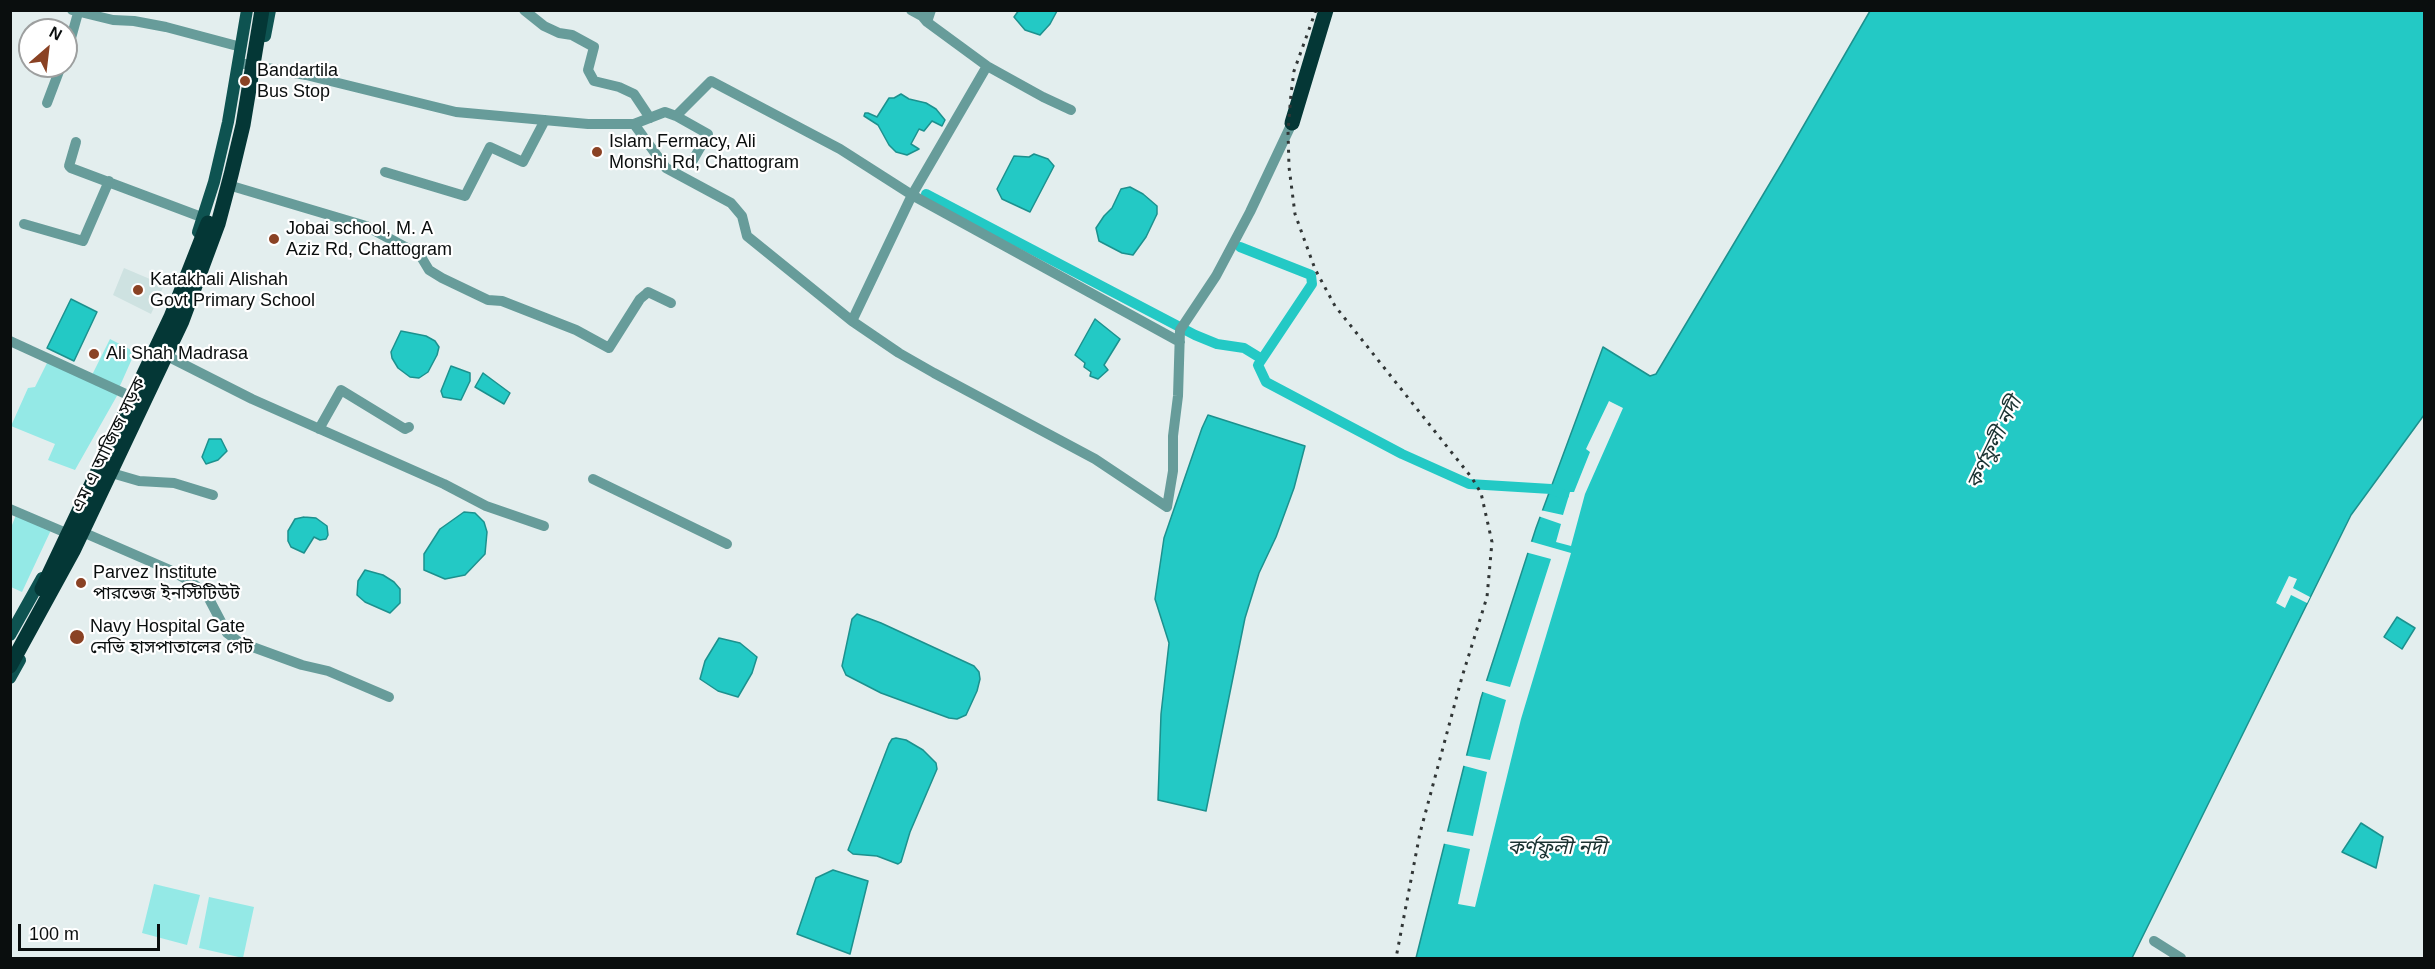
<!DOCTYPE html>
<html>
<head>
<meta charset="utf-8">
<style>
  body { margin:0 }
  #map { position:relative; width:2435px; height:969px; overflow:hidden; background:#e3eeee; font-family:Arial,sans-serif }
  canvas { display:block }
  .frame { position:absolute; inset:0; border:12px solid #0a0e0e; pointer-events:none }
  .north { position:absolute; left:18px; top:18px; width:60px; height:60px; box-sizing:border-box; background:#fff; border:2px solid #9d9f9f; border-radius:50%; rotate:28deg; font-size:16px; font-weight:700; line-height:24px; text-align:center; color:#0a0e0e }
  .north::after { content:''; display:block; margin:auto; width:21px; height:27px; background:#8a4224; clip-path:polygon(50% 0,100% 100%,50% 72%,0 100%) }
  .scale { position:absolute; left:18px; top:924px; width:142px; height:27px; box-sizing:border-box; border:3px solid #0a0e0e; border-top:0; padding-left:8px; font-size:18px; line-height:21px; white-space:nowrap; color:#0a0e0e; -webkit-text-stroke:4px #fff; paint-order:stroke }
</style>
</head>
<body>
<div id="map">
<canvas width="2435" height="969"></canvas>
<div class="frame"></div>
<div class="north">N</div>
<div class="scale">100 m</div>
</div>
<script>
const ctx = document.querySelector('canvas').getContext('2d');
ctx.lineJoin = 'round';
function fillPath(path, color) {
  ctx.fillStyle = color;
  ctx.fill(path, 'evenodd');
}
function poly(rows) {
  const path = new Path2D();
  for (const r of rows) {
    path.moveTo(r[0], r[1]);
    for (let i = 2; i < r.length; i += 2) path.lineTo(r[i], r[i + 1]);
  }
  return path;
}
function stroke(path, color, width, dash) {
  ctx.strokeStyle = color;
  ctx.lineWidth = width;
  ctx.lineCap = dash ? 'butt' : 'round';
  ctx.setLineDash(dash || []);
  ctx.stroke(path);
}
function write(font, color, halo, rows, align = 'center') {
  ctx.font = font + ' Arial,"Noto Sans Bengali",sans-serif';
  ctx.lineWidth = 4.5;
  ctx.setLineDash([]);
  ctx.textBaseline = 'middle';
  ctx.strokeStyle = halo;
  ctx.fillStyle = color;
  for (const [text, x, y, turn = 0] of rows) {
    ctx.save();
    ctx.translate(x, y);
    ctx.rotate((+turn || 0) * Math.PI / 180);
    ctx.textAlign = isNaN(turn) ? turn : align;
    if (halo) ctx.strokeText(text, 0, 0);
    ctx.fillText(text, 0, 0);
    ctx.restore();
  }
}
fillPath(poly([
  [124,268,164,285,151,314,113,295]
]), '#cee2e1');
fillPath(poly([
  [110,339,135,352,119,388,92,375],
  [48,361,118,394,75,470,48,460,55,444,11,426,28,388,35,387],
  [16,515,51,530,22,592,11,587,10,530],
  [154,884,200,895,187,945,142,933],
  [209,897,254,907,243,958,199,948]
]), '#94e9e6');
const water = poly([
  [1019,10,1057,10,1057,11,1050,24,1040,35,1025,30,1014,17,1019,10],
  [1870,11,2424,11,2424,415,2351,515,2132,958,1416,958,1481,698,1536,528,1603,347,1650,376,1656,374,1782,163,1870,11],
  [901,94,909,99,926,103,936,109,945,120,942,126,932,121,924,131,919,129,911,144,919,149,907,155,896,152,889,145,878,125,864,116,865,113,868,113,877,117,889,98,894,98,901,94],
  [1034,154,1048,159,1054,166,1030,212,1002,199,997,189,1014,156,1029,157,1034,154],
  [1130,187,1143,194,1157,206,1157,214,1146,237,1133,255,1122,253,1099,241,1096,228,1104,216,1112,208,1121,189,1130,187],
  [71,299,97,312,74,361,47,348,71,299],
  [1095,319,1120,339,1104,365,1108,370,1098,379,1090,376,1091,372,1084,367,1085,363,1075,355,1095,319],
  [401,331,426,336,435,341,439,347,437,355,428,372,419,378,410,377,398,368,392,358,391,352,401,331],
  [451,366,470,373,470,381,461,400,443,397,441,391,451,366],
  [483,373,510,393,504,404,475,387,483,373],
  [1208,415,1305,446,1294,488,1276,537,1259,573,1245,618,1206,811,1158,800,1161,714,1169,643,1155,599,1164,538,1202,428,1208,415],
  [209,439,221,439,227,451,218,460,206,464,202,457,209,439],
  [464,512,475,513,484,522,487,532,485,554,465,575,445,579,424,570,424,554,440,529,464,512],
  [304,517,316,518,327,526,328,535,326,539,320,540,314,537,304,553,291,547,288,541,288,531,295,519,304,517],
  [365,570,383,575,394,582,400,589,400,603,390,613,365,602,357,595,358,581,365,570],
  [857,614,881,623,974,666,979,672,980,679,977,691,966,715,957,719,949,718,881,693,846,675,842,666,852,619,857,614],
  [2397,617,2415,628,2402,649,2384,637,2397,617],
  [719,638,740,643,757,657,752,673,738,697,718,691,700,679,705,661,719,638],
  [896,738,906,740,923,750,936,763,937,769,910,832,901,862,898,864,877,856,853,854,848,850,889,744,892,739,896,738],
  [2361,823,2383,837,2376,868,2342,852,2361,823],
  [833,870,868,881,850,954,797,934,816,878,833,870]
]);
fillPath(water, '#23c9c5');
stroke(water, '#1c918e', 1.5);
fillPath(poly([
  [1609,401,1623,408,1585,494,1571,546,1556,542,1561,524,1538,516,1540,510,1563,515,1570,492,1574,492,1590,452,1586,449],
  [1529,541,1571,553,1521,719,1475,907,1458,904,1470,849,1441,843,1444,831,1473,836,1487,772,1461,765,1463,755,1490,760,1506,700,1480,691,1480,690,1483,680,1510,687,1551,559,1525,552],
  [2289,576,2297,579,2293,588,2310,597,2307,603,2291,595,2285,608,2276,603]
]), '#e3eeee');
stroke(poly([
  [926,194,1195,335,1217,344,1244,348,1262,359],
  [1240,247,1311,275,1312,284,1258,365,1266,382,1402,454,1469,484,1551,489,1564,495]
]), '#23c9c5', 10);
stroke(poly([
  [72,10,113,20,134,21,166,27,241,47],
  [524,10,544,26,559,33,572,35,594,47,588,70,594,81,619,87,634,94,650,118],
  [911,10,922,16,927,22],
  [931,10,927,22,987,66,1043,97,1071,110],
  [66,56,78,13],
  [239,63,306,75,456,112,588,124,634,124,665,112,676,116,711,81,840,149,912,195,1180,342],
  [47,103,61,66],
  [676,116,708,134,693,160],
  [634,124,666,168,731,203,742,216,747,236,852,321,899,353,934,373,1095,459,1167,507,1173,471,1173,436,1178,396,1180,330,1216,276,1250,212,1292,123],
  [76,142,69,166,71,168,204,218],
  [385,172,465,196,490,147,523,162,545,120],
  [235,187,366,226,420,255,429,270,442,278,488,300,502,301,576,330,609,348,640,299,646,294,648,292,671,303],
  [24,224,83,241,109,181],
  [852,321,912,195,987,66],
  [10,341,128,395],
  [171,358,252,399,444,484,486,506,544,526],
  [319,429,341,390,405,429,409,427],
  [115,474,139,481,174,483,213,495],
  [593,479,727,544],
  [10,509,64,532],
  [87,534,170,570,191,582,207,595,227,633,239,642,302,665,328,671,389,697],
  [2154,941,2181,958]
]), '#679c9a', 10);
stroke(poly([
  [265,36,270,10],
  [198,232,214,182,228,122,247,10],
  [10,635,42,578],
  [10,678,20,660]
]), '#0e5351', 12);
stroke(poly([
  [1292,123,1326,10]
]), '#043736', 15);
stroke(poly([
  [1316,10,1294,71,1291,94,1288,131,1289,167,1295,214,1315,269,1335,306,1472,478,1481,493,1492,542,1487,597,1462,677,1420,833,1396,958]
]), '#313636', 3, [3, 6]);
stroke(poly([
  [42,589,171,317,208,223],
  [10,666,73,551,182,321,218,224,231,175,243,125,262,10]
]), '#043736', 15);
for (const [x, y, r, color] of [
  [245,81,6,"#8a4224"],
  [597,152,6,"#8a4224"],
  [274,239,6,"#8a4224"],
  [138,290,6,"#8a4224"],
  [94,354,6,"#8a4224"],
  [81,583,6,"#8a4224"],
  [77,637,8,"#8a4224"]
]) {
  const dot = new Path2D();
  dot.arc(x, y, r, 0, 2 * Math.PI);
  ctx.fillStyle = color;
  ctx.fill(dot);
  stroke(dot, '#fff', 2);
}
write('18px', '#0a0e0e', '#fff', [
  ["Bandartila",257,71],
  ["Bus Stop",257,92],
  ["Islam Fermacy, Ali",609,142],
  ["Monshi Rd, Chattogram",609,163],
  ["Jobai school, M. A",286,229],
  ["Aziz Rd, Chattogram",286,250],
  ["Katakhali Alishah",150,280],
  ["Govt Primary School",150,301],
  ["Ali Shah Madrasa",106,354],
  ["Parvez Institute",93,573],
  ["পারভেজ ইনস্টিটিউট",93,594],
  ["Navy Hospital Gate",90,627],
  ["নেভি হাসপাতালের গেট",90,648]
], 'left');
write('18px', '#0a0e0e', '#fff', [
  ["এম এ আজিজ সড়ক",109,445,-64]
]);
write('italic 20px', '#1a3231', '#fff', [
  ["কর্ণফুলী নদী",1995,443,-64],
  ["কর্ণফুলী নদী",1557,848]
]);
</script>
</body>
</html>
